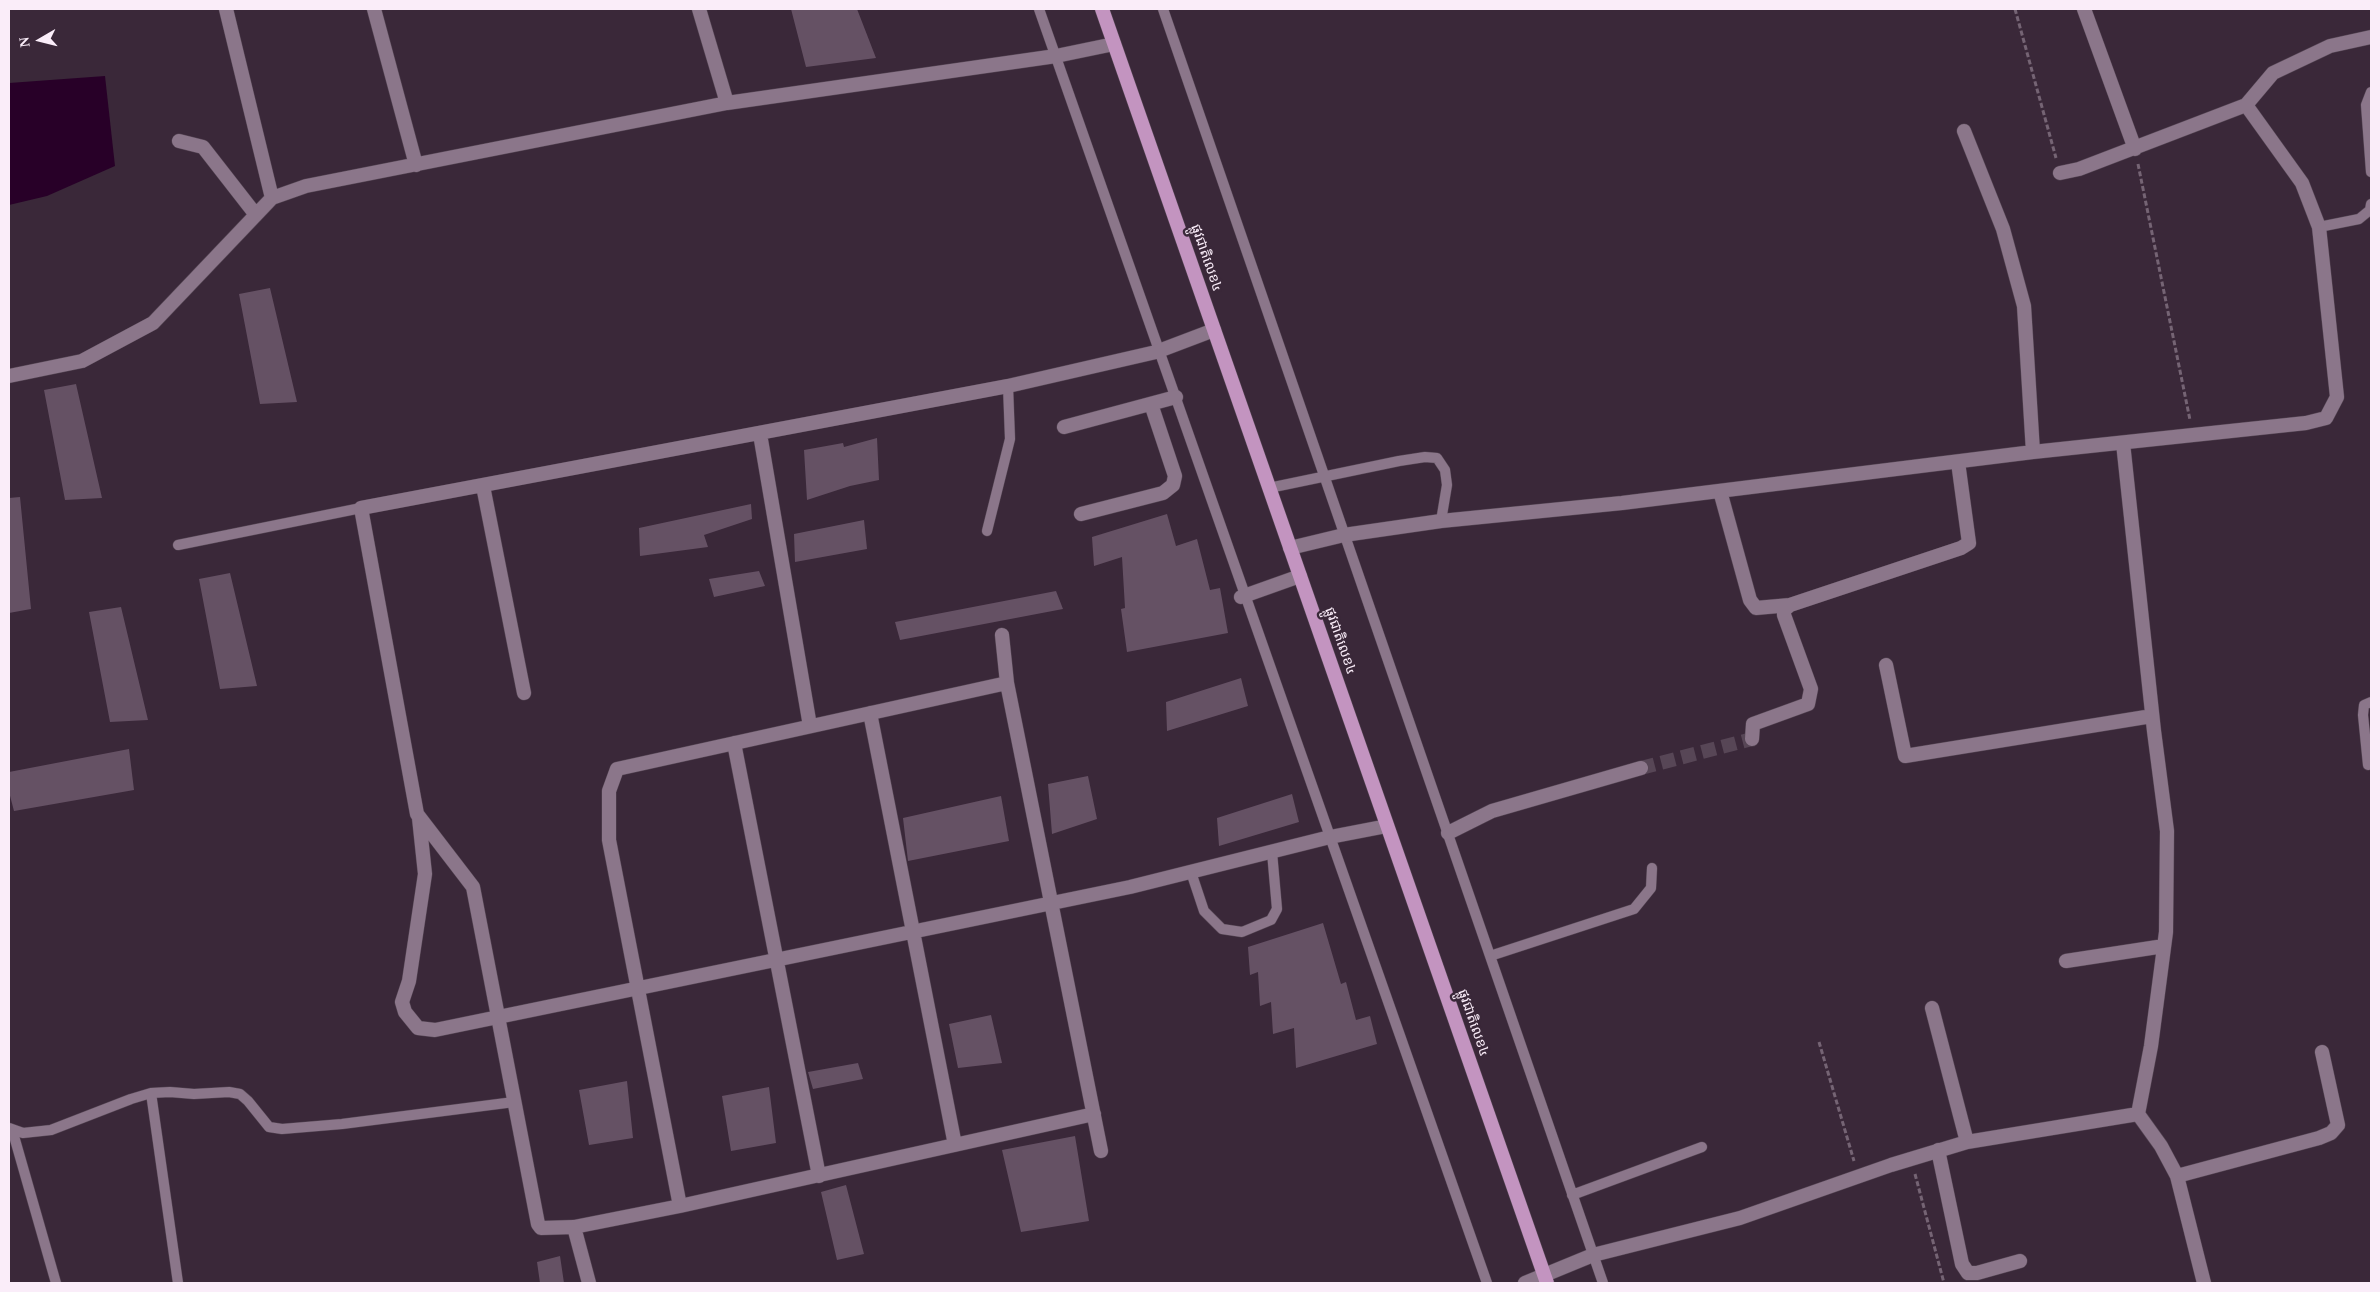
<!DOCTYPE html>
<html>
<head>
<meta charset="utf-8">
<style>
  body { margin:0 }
  #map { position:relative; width:2380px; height:1292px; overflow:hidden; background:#3a2839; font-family:"Times New Roman",serif }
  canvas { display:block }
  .frame { position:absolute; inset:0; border:10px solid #faedf9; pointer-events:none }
  .north { position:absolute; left:15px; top:15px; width:50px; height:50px; -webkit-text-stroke:4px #3a2839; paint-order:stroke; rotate:262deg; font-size:14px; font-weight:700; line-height:20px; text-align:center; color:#faedf9 }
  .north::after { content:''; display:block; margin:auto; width:18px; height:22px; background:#faedf9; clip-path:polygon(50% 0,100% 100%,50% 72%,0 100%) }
</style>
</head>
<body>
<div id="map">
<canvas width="2380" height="1292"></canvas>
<div class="frame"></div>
<div class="north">N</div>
</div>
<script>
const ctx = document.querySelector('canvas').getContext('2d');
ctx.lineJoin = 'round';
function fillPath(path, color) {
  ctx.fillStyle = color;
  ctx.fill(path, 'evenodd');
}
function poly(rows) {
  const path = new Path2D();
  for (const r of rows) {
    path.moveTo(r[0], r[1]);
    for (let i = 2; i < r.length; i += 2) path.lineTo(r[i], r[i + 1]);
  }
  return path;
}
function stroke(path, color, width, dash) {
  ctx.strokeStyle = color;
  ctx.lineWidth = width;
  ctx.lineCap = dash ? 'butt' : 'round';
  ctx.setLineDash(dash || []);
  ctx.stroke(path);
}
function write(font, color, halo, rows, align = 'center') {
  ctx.font = font + ' "Times New Roman","Noto Sans Khmer",serif';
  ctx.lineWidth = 5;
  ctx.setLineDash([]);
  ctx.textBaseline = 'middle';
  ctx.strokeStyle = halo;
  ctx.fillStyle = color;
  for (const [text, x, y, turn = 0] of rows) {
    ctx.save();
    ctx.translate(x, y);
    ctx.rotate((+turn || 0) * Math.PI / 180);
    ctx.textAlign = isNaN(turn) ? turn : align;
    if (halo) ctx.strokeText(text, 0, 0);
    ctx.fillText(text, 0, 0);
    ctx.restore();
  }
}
fillPath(poly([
  [105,76,115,166,47,196,9,205,9,83]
]), '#280028');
fillPath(poly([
  [791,9,857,9,876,58,806,67],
  [270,288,297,402,260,404,239,294],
  [76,384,102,498,65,500,44,390],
  [877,438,879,480,850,486,807,500,804,450,843,443,844,447],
  [20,497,31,609,9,613,9,498],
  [751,504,752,519,704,535,708,547,640,556,639,528],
  [1167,514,1176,546,1197,539,1210,590,1220,588,1228,633,1127,652,1121,609,1125,608,1122,557,1094,566,1092,537],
  [864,520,867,549,795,562,794,534],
  [759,571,765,586,714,597,709,579],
  [230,573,257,686,220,689,199,579],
  [1056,591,1063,609,900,640,895,622],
  [121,607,148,720,110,722,89,612],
  [1241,678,1248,706,1167,731,1166,702],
  [129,749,134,790,14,811,9,792,9,772],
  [1088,776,1097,819,1052,834,1048,784],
  [1292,794,1299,822,1219,846,1217,818],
  [1001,796,1009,841,908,861,903,818],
  [1323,923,1341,984,1346,982,1356,1020,1370,1016,1377,1044,1296,1068,1294,1028,1273,1034,1271,1002,1260,1006,1258,972,1250,975,1248,947],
  [991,1015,1002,1063,958,1068,949,1024],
  [858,1063,863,1079,813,1089,808,1072],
  [627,1081,633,1138,589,1145,579,1090],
  [769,1087,776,1143,731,1151,722,1096],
  [1075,1136,1089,1221,1021,1232,1002,1150],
  [846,1185,864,1254,837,1260,821,1192],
  [560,1256,564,1283,540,1283,537,1262]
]), '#655164');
stroke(poly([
  [1641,768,1752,739]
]), '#574656', 14, [14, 7]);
const service = poly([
  [1039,9,1487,1283],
  [1163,9,1603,1283],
  [2371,92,2366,105,2371,172],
  [2319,227,2359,219,2370,210,2371,204],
  [1269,488,1399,461,1425,457,1437,458,1445,470,1447,485,1441,521],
  [987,531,1010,439,1008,386],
  [178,545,361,508],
  [2368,765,2363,715,2364,705,2371,702],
  [1191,872,1204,911,1222,929,1242,932,1271,920,1277,909,1272,852],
  [1490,956,1634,909,1651,888,1652,868],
  [151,1093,178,1283],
  [9,1128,23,1133,51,1130,131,1099,151,1093,170,1092,194,1094,229,1092,240,1094,248,1101,269,1127,282,1129,342,1124,514,1102],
  [12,1129,56,1283],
  [1572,1195,1702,1147]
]);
const minor = poly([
  [226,9,272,198],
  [374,9,416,165],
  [699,9,727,103],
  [2084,9,2135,149],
  [1964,131,2003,229,2024,306,2033,452],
  [179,141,203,147,256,215],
  [2060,173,2079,169,2246,105],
  [9,376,82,361,153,323,272,198,306,186,727,103,1056,56,1114,44],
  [1064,427,1176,397],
  [760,434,810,726],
  [483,486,524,693],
  [1720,491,1750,600,1756,608,1790,605],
  [1081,514,1163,493,1173,485,1175,476,1151,404],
  [1290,548,1344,535,1441,521,1622,503,2033,452,2306,423,2326,418,2337,397,2319,227,2302,183,2246,105,2273,73,2330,46,2371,37],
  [1241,597,1300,576],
  [1002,635,1007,683,1101,1151],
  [1886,665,1905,756,2152,716],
  [870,713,955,1145],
  [1752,739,1753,724,1808,704,1811,689,1784,615,1784,610,1790,605,1961,548,1969,543,1958,462],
  [734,743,819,1176],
  [419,818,425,874,409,981,402,1002,405,1012,418,1028,435,1030,1130,887,1330,837,1387,826],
  [1448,833,1492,811,1641,768],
  [2066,961,2164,946],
  [1932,1008,1967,1142],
  [1094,1114,680,1206,574,1227,541,1228,538,1224,473,887,417,814,361,508,1008,386,1156,352,1214,330],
  [2138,1114,2161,1146,2177,1176,2204,1283],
  [1938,1150,1962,1264,1968,1273,1977,1273,2020,1261],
  [2177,1176,2319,1138,2331,1133,2338,1125,2322,1052],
  [680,1206,609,840,609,791,617,769,1007,683],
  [574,1227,589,1283],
  [1525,1283,1593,1255,1740,1218,1891,1165,1967,1142,2138,1114,2151,1046,2166,932,2167,831,2154,731,2123,443]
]);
const trunk = poly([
  [1102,9,1547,1283]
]);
stroke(service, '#554654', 11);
stroke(minor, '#554654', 15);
stroke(trunk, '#554654', 15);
stroke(poly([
  [2015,9,2056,158],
  [2138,164,2190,420],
  [1819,1042,1854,1161],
  [1915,1174,1944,1283]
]), '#756474', 3, [5, 2.5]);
stroke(service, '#8b768a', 10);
stroke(minor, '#8b768a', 14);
stroke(trunk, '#c394c0', 14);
write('14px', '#faedf9', '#3a2839', [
  ["ផ្លូវជាតិលេខ៤",1206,258,71],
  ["ផ្លូវជាតិលេខ៤",1340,641,71],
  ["ផ្លូវជាតិលេខ៤",1473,1023,71]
]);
</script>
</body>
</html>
